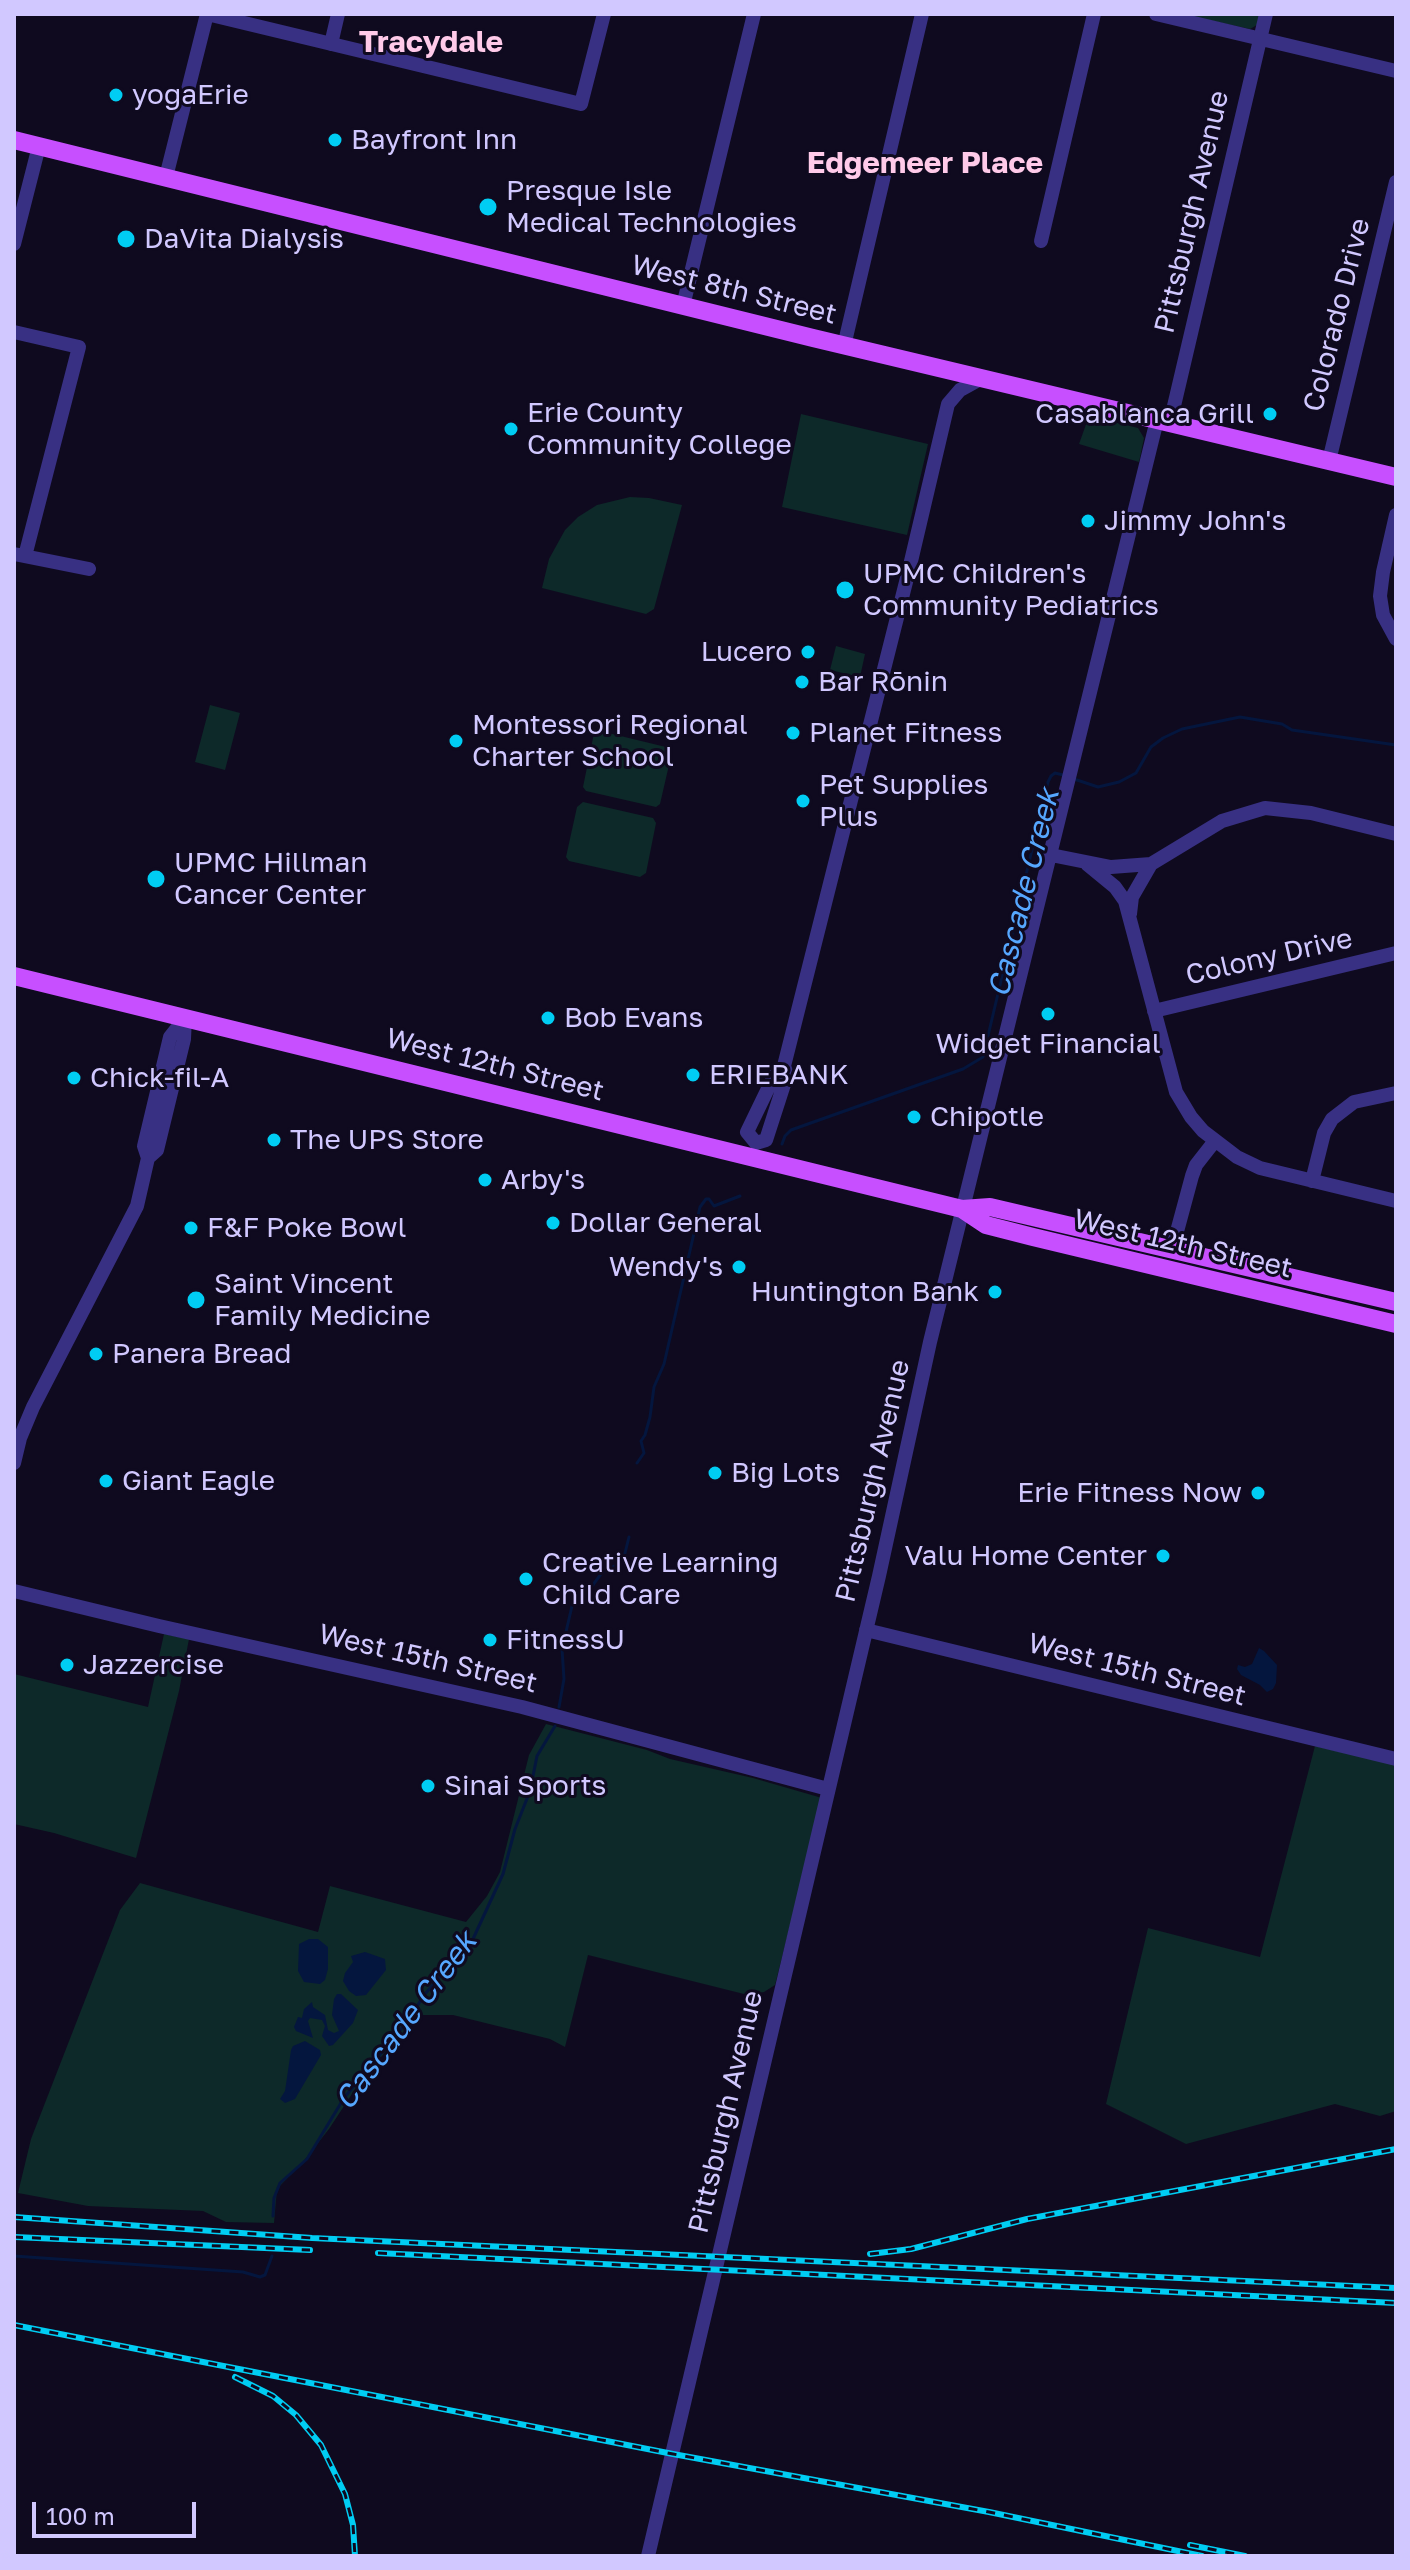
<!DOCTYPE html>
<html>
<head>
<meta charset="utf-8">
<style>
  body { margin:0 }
  #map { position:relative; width:1410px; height:2570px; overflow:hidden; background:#0f0a1f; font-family:"Golos Text",sans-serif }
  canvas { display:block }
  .frame { position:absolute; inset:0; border:16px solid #d1c8ff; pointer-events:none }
  .scale { position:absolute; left:32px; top:2502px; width:164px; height:36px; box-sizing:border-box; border:4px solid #d1c8ff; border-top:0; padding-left:10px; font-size:24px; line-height:28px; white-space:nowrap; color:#d1c8ff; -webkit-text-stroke:6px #0f0a1f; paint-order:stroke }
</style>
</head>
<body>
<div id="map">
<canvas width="1410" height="2570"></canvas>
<div class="frame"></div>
<div class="scale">100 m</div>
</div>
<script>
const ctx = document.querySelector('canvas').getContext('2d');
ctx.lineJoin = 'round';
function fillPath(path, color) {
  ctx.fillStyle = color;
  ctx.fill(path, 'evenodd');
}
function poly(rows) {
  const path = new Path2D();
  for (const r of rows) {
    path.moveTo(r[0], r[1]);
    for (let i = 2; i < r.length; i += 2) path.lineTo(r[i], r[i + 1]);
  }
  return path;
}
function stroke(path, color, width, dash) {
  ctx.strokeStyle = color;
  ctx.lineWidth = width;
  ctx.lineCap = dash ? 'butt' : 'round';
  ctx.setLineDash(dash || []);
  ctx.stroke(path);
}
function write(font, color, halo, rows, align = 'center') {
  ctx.font = font + ' "Golos Text",sans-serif';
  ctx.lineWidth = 6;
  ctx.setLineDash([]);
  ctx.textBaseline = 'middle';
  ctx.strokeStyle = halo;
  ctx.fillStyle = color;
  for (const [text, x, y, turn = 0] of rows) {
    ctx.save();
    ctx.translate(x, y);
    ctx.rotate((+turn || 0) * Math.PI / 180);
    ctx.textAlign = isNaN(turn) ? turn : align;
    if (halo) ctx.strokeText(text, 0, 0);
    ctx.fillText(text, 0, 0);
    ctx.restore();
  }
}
fillPath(poly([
  [1181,14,1259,14,1257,25,1250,29],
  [801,414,928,444,907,535,782,507],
  [1089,416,1138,428,1144,438,1139,462,1079,444],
  [630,497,649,498,682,505,654,609,646,614,542,588,549,559,565,530,578,517,597,505],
  [836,646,865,654,860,677,830,670],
  [210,705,240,713,225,770,195,762],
  [600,731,670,748,672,752,660,804,656,807,586,791,583,787,594,733],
  [583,802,653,818,656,823,646,873,640,877,569,861,566,857,577,807],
  [164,1634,189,1639,179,1691,136,1858,54,1833,14,1824,14,1674,148,1707],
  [546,1724,647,1750,670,1759,753,1778,822,1798,775,1985,764,1992,748,1995,588,1955,565,2047,550,2039,453,2015,416,2015,396,2043,369,2068,329,2129,303,2162,277,2189,274,2223,226,2222,203,2211,88,2206,18,2193,31,2139,120,1910,140,1883,318,1932,330,1886,466,1922,487,1896,500,1872,529,1755],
  [1315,1746,1396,1765,1396,2111,1380,2116,1335,2104,1186,2144,1106,2104,1148,1928,1260,1957]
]), '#0d2929');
fillPath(poly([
  [1259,1648,1264,1651,1277,1665,1276,1683,1273,1689,1267,1692,1260,1685,1241,1675,1237,1669,1238,1665,1245,1667,1252,1664],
  [309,1939,318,1939,328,1947,328,1969,325,1980,320,1984,304,1982,298,1971,299,1944],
  [365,1952,385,1959,386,1970,366,1995,356,1996,349,1991,343,1981,345,1973,353,1962,351,1956],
  [337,1994,341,1994,358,2010,353,2023,333,2045,329,2046,322,2036,325,2026,322,2020,310,2018,308,2021,313,2038,296,2031,294,2027,298,2017,302,2018,304,2009,312,2002,313,2007,325,2015,328,2030,334,2033,339,2031,332,2015,334,1999],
  [305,2041,320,2050,321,2055,295,2099,285,2103,280,2099,285,2091,291,2050,293,2046]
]), '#04163e');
stroke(poly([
  [1074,779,1098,787,1119,782,1136,773,1151,747,1163,738,1182,729,1240,717,1282,724,1292,730,1396,745],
  [782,1144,785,1136,791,1130,963,1069,983,1057,1048,782,1051,776,1055,773,1063,775],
  [637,1463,644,1453,641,1441,645,1435,650,1417,654,1387,664,1364,700,1207,706,1199,709,1199,714,1206,740,1196],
  [559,1707,564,1679,562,1649,572,1606,578,1597,587,1593,601,1574,609,1568,618,1565,624,1557,629,1537],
  [273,2216,274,2198,280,2183,307,2159,344,2098,406,2023,425,1994,473,1939,503,1874,515,1829,530,1791,537,1756,555,1726],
  [14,2256,243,2272,260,2277,265,2275,272,2256]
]), '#04163e', 3);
stroke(poly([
  [207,14,581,104,604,14],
  [1156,14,1396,71],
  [331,44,338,14],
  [166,177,207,14],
  [1041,241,1094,14],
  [14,244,39,146],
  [683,306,754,14],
  [14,332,79,347,25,556],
  [844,346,922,14],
  [1170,423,1266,14],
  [1329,461,1396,182],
  [1396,515,1383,572,1380,596,1383,615,1396,639],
  [14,554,89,569],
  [1051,855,1111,867,1151,864,1222,821,1265,808,1311,813,1396,834],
  [1087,864,1115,887,1125,901,1176,1092,1191,1117,1203,1131,1237,1157,1260,1168,1396,1201],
  [1130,914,1132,897,1151,864],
  [1154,1011,1396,953],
  [784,1066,776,1072,747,1132,756,1143,766,1140,787,1075,784,1066,908,574,948,404,960,390,980,379],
  [148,1158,157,1150,184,1039,185,1018],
  [1312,1181,1324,1133,1332,1119,1354,1102,1396,1093],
  [1172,1250,1192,1176,1196,1165,1214,1142],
  [14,1463,20,1438,33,1407,137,1206,148,1158,144,1146,170,1037,185,1018],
  [14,1591,159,1626,522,1707,828,1789],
  [866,1630,1396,1759],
  [648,2556,879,1576,930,1342,1157,420]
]), '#383083', 14);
stroke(poly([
  [14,140,813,338,1396,477],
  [14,976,962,1209,986,1225,1033,1237,1396,1324],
  [962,1209,990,1207,1396,1302]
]), '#c74fff', 18);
const rail = poly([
  [14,2217,312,2238,1396,2288],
  [14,2237,310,2250],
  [378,2253,1396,2303],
  [870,2254,911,2249,1027,2219,1396,2149],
  [14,2325,673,2454,989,2512,1202,2556],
  [235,2377,273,2396,296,2415,321,2445,345,2494,353,2525,355,2556],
  [1190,2545,1245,2556]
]);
stroke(rail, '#00cdf3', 6);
stroke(rail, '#0f0a1f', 3, [9]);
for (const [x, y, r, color] of [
  [116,95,8,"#00cdf3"],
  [335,140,8,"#00cdf3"],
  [488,207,10,"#00cdf3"],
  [126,239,10,"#00cdf3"],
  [1270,414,8,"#00cdf3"],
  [511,429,8,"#00cdf3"],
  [1088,521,8,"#00cdf3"],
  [845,590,10,"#00cdf3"],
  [808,652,8,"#00cdf3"],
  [802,682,8,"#00cdf3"],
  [793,733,8,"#00cdf3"],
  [456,741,8,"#00cdf3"],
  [803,801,8,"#00cdf3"],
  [156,879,10,"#00cdf3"],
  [1048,1014,8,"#00cdf3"],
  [548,1018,8,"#00cdf3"],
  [693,1075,8,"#00cdf3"],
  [74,1078,8,"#00cdf3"],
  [914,1117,8,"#00cdf3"],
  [274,1140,8,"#00cdf3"],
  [485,1180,8,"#00cdf3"],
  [553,1223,8,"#00cdf3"],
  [191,1228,8,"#00cdf3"],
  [739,1267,8,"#00cdf3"],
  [995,1292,8,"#00cdf3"],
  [196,1300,10,"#00cdf3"],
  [96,1354,8,"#00cdf3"],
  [715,1473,8,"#00cdf3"],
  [106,1481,8,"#00cdf3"],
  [1258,1493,8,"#00cdf3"],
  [1163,1556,8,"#00cdf3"],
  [526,1579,8,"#00cdf3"],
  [490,1640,8,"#00cdf3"],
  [67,1665,8,"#00cdf3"],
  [428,1786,8,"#00cdf3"]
]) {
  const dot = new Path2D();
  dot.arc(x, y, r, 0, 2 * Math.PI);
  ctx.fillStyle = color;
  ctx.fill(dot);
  stroke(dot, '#0f0a1f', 3);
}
write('28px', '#d1c8ff', '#0f0a1f', [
  ["yogaErie",132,95],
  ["Bayfront Inn",351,140],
  ["Presque Isle",506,191],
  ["Medical Technologies",506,223],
  ["DaVita Dialysis",144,239],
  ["Erie County",527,413],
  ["Community College",527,445],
  ["Casablanca Grill",1254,414,"right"],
  ["Jimmy John's",1104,521],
  ["UPMC Children's",863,574],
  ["Community Pediatrics",863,606],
  ["Lucero",792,652,"right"],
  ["Bar Rōnin",818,682],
  ["Montessori Regional",472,725],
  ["Charter School",472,757],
  ["Planet Fitness",809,733],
  ["Pet Supplies",819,785],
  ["Plus",819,817],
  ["UPMC Hillman",174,863],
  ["Cancer Center",174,895],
  ["Bob Evans",564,1018],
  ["Widget Financial",1048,1044,"center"],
  ["ERIEBANK",709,1075],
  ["Chick-fil-A",90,1078],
  ["Chipotle",930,1117],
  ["The UPS Store",290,1140],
  ["Arby's",501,1180],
  ["Dollar General",569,1223],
  ["F&F Poke Bowl",207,1228],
  ["Wendy's",723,1267,"right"],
  ["Saint Vincent",214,1284],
  ["Family Medicine",214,1316],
  ["Huntington Bank",979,1292,"right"],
  ["Panera Bread",112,1354],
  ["Big Lots",731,1473],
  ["Giant Eagle",122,1481],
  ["Erie Fitness Now",1242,1493,"right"],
  ["Valu Home Center",1147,1556,"right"],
  ["Creative Learning",542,1563],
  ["Child Care",542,1595],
  ["FitnessU",506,1640],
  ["Jazzercise",83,1665],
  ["Sinai Sports",444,1786]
], 'left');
write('28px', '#d1c8ff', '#0f0a1f', [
  ["Pittsburgh Avenue",1192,212,-77],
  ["West 8th Street",734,290,14],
  ["Colorado Drive",1337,315,-76],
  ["Colony Drive",1269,957,-13],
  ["West 12th Street",495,1065,14],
  ["West 12th Street",1183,1244,13],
  ["Pittsburgh Avenue",873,1481,-77],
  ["West 15th Street",428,1659,13],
  ["West 15th Street",1137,1670,14],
  ["Pittsburgh Avenue",726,2112,-77]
]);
write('bold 30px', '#ffcae9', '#0f0a1f', [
  ["Tracydale",431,42],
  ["Edgemeer Place",925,163]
]);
write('italic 30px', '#56a7ff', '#0f0a1f', [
  ["Cascade Creek",1024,893,-76],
  ["Cascade Creek",406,2021,-53]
]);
</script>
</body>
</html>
